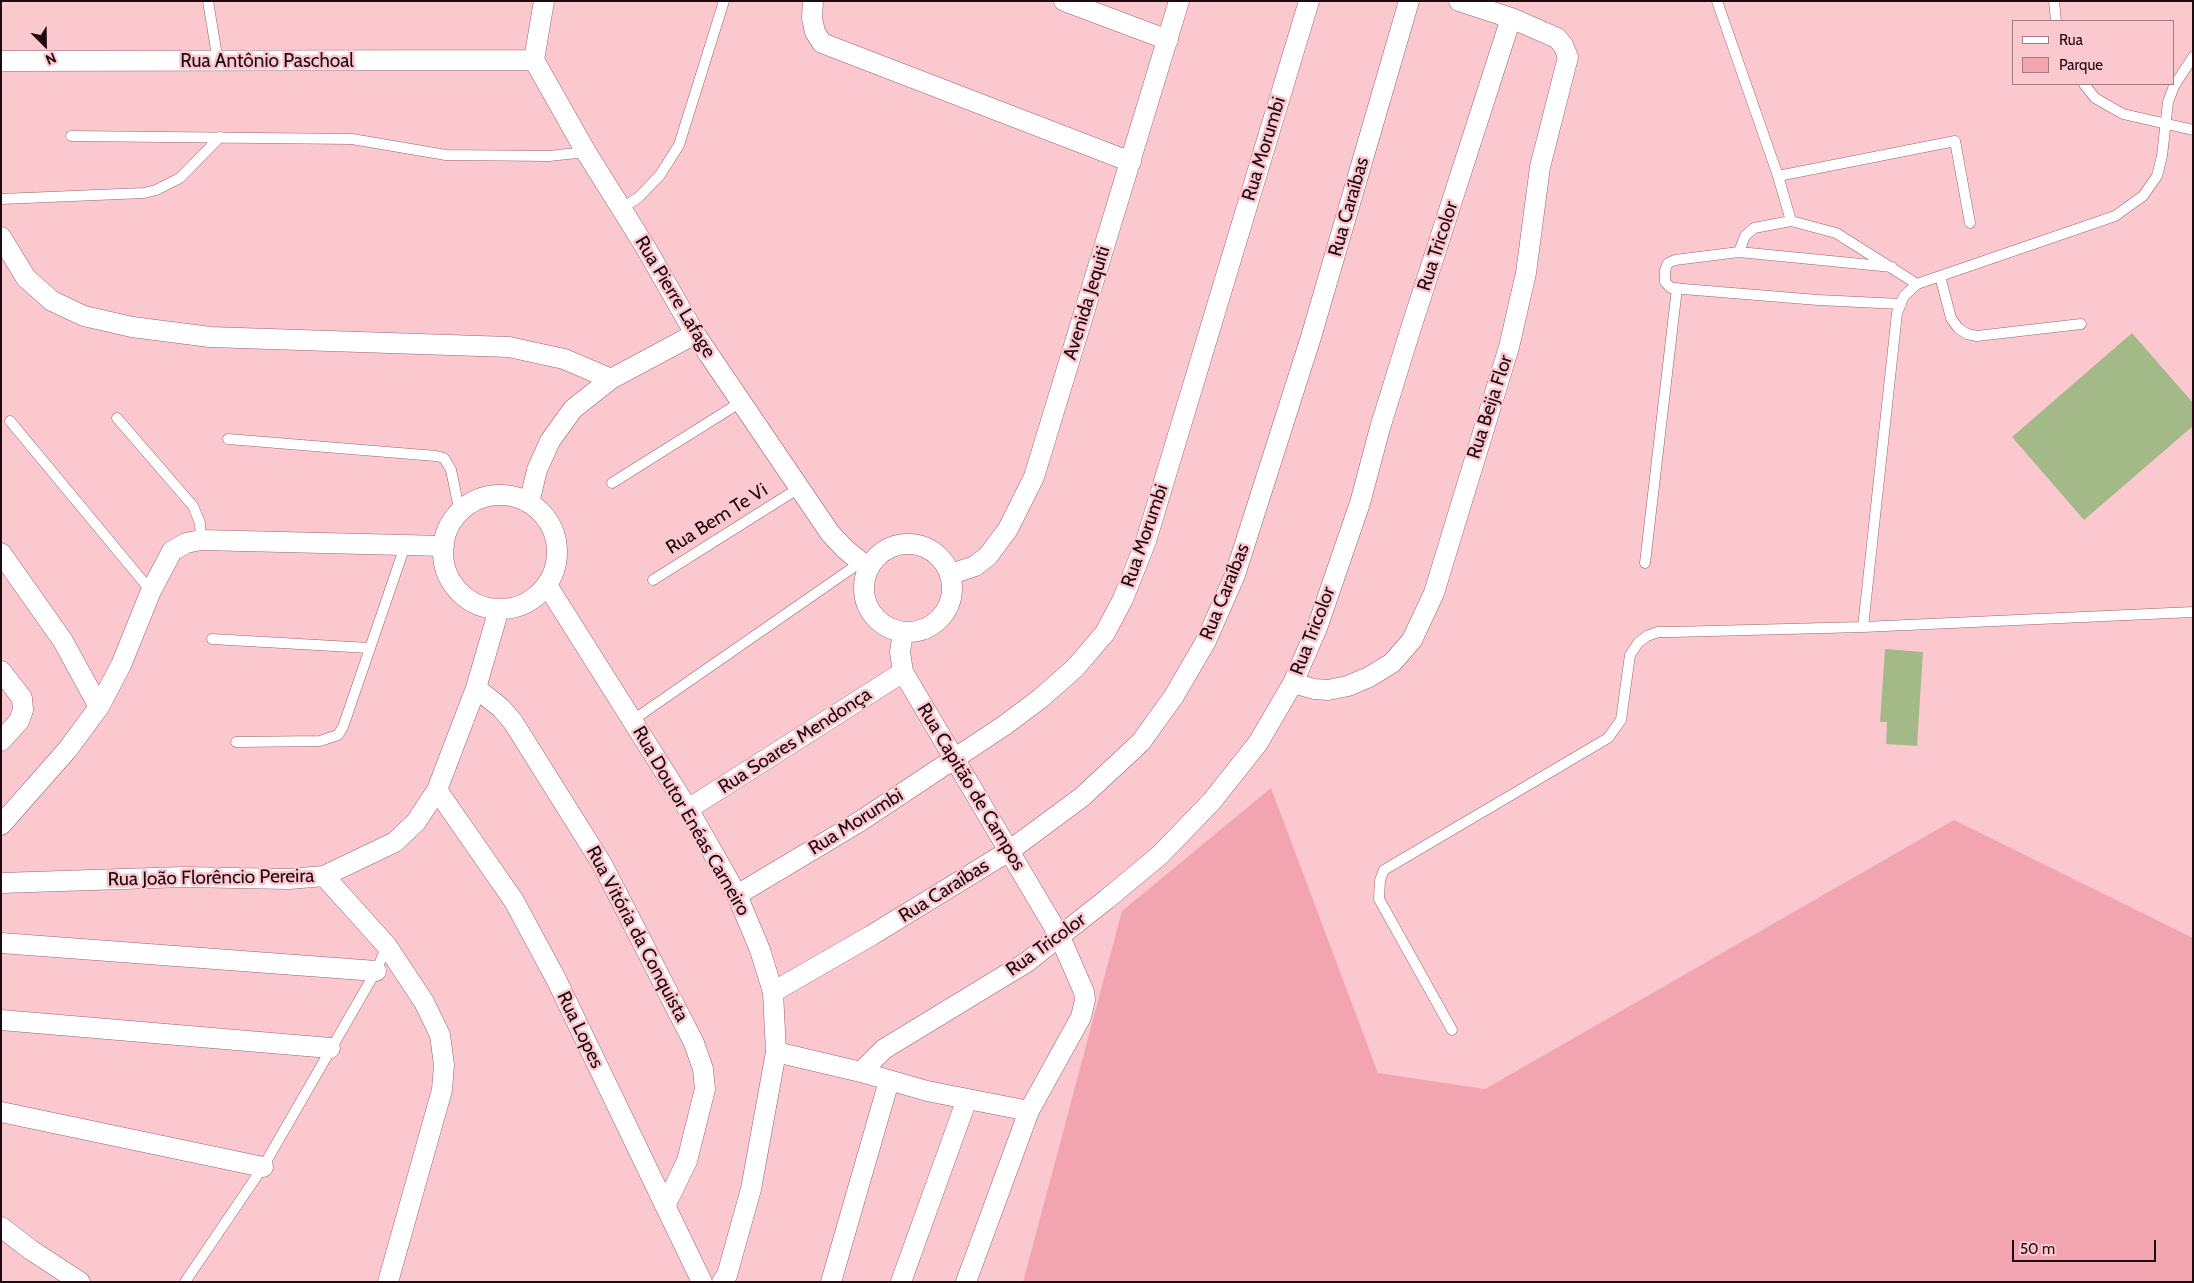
<!DOCTYPE html>
<html>
<head>
<meta charset="utf-8">
<style>
  body { margin:0 }
  #map { position:relative; width:2194px; height:1283px; overflow:hidden; background:#fcc8d0; font-family:Cabin,sans-serif }
  canvas { display:block }
  .frame { position:absolute; inset:0; border:2px solid #1e090e; pointer-events:none }
  .legend { position:absolute; left:2012px; top:20px; width:162px; height:65px; box-sizing:border-box; background:#fcc8d0; border:1px solid #a37c82; margin:0; padding:6px 9px; list-style:none; font-size:15px; color:#1e090e }
  .legend li { display:flex; align-items:center; gap:10px; height:25px }
  .legend b { width:25px; border:1px solid #a37c82 }
  .north { position:absolute; left:20px; top:20px; width:50px; height:50px; -webkit-text-stroke:4px #fcc8d0; paint-order:stroke; rotate:157deg; font-size:14px; font-weight:700; line-height:20px; text-align:center; color:#1e090e }
  .north::after { content:''; display:block; margin:auto; width:18px; height:22px; background:#1e090e; clip-path:polygon(50% 0,100% 100%,50% 72%,0 100%) }
  .scale { position:absolute; left:2012px; top:1240px; width:144px; height:22px; box-sizing:border-box; border:2px solid #1e090e; border-top:0; padding-left:6px; font-size:15px; line-height:18px; white-space:nowrap; color:#1e090e; -webkit-text-stroke:4px #fcc8d0; paint-order:stroke }
</style>
</head>
<body>
<div id="map">
<canvas width="2194" height="1283"></canvas>
<div class="frame"></div>
<ul class="legend">
<li><b style="height:6px;background:#fff"></b>Rua</li>
<li><b style="height:14px;background:#f3a4b1"></b>Parque</li>
</ul>
<div class="north">N</div>
<div class="scale">50 m</div>
</div>
<script>
const ctx = document.querySelector('canvas').getContext('2d');
ctx.lineJoin = 'round';
function fillPath(path, color) {
  ctx.fillStyle = color;
  ctx.fill(path, 'evenodd');
}
function poly(rows) {
  const path = new Path2D();
  for (const r of rows) {
    if (r.length === 3) {
      path.moveTo(r[0] + r[2], r[1]);
      path.arc(r[0], r[1], r[2], 0, 2 * Math.PI);
      continue;
    }
    path.moveTo(r[0], r[1]);
    for (let i = 2; i < r.length; i += 2) path.lineTo(r[i], r[i + 1]);
  }
  return path;
}
function stroke(path, color, width, dash) {
  ctx.strokeStyle = color;
  ctx.lineWidth = width;
  ctx.lineCap = dash ? 'butt' : 'round';
  ctx.setLineDash(dash || []);
  ctx.stroke(path);
}
function write(font, color, halo, rows, align = 'center') {
  ctx.font = font + ' Cabin,sans-serif';
  ctx.lineWidth = 5;
  ctx.setLineDash([]);
  ctx.textBaseline = 'middle';
  ctx.strokeStyle = halo;
  ctx.fillStyle = color;
  for (const [text, x, y, turn = 0] of rows) {
    ctx.save();
    ctx.translate(x, y);
    ctx.rotate((+turn || 0) * Math.PI / 180);
    ctx.textAlign = isNaN(turn) ? turn : align;
    if (halo) ctx.strokeText(text, 0, 0);
    ctx.fillText(text, 0, 0);
    ctx.restore();
  }
}
fillPath(poly([
  [1271,788,1378,1073,1485,1089,1954,820,2193,938,2193,1282,1023,1282,1122,911]
]), '#f3a4b1');
fillPath(poly([
  [2132,333,2193,403,2193,426,2084,520,2012,437],
  [1885,649,1923,652,1917,746,1886,744,1887,722,1880,722]
]), '#a3ba88');
const lane = poly([
  [208,1,218,62],
  [1717,1,1778,176,1791,221],
  [2054,1,2056,21],
  [2084,84,2095,98,2123,114,2193,130],
  [71,136,352,139,446,155,549,156,586,152],
  [1778,176,1955,141,1970,223],
  [1,199,144,193,156,190,180,178,220,137],
  [621,209,639,197,660,175,679,145,724,1],
  [1739,252,1892,267],
  [1940,276,1951,318,1958,328,1967,334,1977,336,2081,324],
  [1901,304,1818,300,1671,288,1665,282,1665,270,1668,263,1675,260,1739,252,1745,236,1754,228,1791,221,1836,233,1917,284],
  [117,418,193,506,200,523,201,540],
  [10,421,151,591],
  [228,439,436,456,444,458,451,470,460,513],
  [612,483,741,402],
  [1645,563,1677,288],
  [653,580,799,488],
  [1863,627,1897,313,1904,296,1917,284,2115,216,2143,196,2157,176,2162,156,2168,102,2174,86,2193,57],
  [212,639,369,648],
  [633,720,861,562],
  [236,742,320,741,338,735,343,727,405,546],
  [1452,1030,1379,899,1380,880,1384,870,1608,738,1621,720,1630,655,1638,643,1647,636,1658,632,1672,632,1863,627,2193,612],
  [185,1282,263,1167,376,971,387,946]
]);
const street = poly([
  [544,1,534,60,586,152,646,248,695,334,813,508,830,533,845,549,861,562,870,566],
  [813,1,812,18,815,32,822,43,1131,162],
  [1064,1,1168,40],
  [1,61,534,60],
  [1,237,26,278,52,301,84,316,132,327,210,337,509,347,564,359,611,379],
  [500,552,57],
  [529,503,537,470,550,441,573,409,611,379,695,334],
  [908,588,44],
  [1,553,63,641,99,707],
  [951,574,975,566,988,556,1008,529,1034,477,1179,1],
  [547,585,688,809,737,895,760,950,773,992,776,1052,751,1189,727,1275,722,1282],
  [903,632,900,652,903,672,1060,937,1084,992,1085,1000,1081,1017,1029,1111,966,1282],
  [1,671,22,698,23,710,19,721,1,741],
  [1293,683,1314,689,1328,690,1348,686,1369,677,1392,663,1412,640,1434,593,1509,347,1526,273,1540,167,1568,57,1563,45,1557,38,1511,18,1459,1],
  [476,688,501,708,513,722,602,864,694,1043,703,1069,705,1089,687,1161,665,1206],
  [437,790,514,901,556,979,702,1282],
  [688,809,903,672],
  [1,825,68,749,99,707,121,665,151,591,172,551,186,543,201,540,444,546],
  [324,876,387,946,424,1002,440,1035,444,1065,442,1090,388,1282],
  [1,883,183,877,289,879,324,876,395,842,416,822,437,790,476,688,499,609],
  [737,895,859,822,1005,725,1041,698,1075,668,1105,633,1123,599,1146,541,1309,1],
  [1,943,376,971],
  [773,992,872,935,1009,851,1082,797,1141,742,1174,696,1206,641,1235,575,1311,337,1409,1],
  [1,1020,330,1048],
  [776,1052,861,1072,927,1091,1029,1111],
  [861,1072,884,1049,1027,962,1107,899,1160,855,1212,801,1258,743,1293,683,1317,628,1360,503,1380,428,1411,328,1511,18],
  [1,1112,263,1167],
  [1,1227,31,1250,80,1282],
  [831,1282,889,1081],
  [901,1282,967,1099]
]);
stroke(lane, '#9a626c', 11);
stroke(street, '#9a626c', 21);
stroke(lane, '#fff', 10);
stroke(street, '#fff', 20);
write('19px', '#1e090e', '#fcc8d0', [
  ["Rua Antônio Paschoal",267,61],
  ["Rua Morumbi",1264,149,-73],
  ["Rua Caraíbas",1349,207,-74],
  ["Rua Tricolor",1438,246,-72],
  ["Rua Pierre Lafage",675,297,59],
  ["Avenida Jequiti",1087,303,-73],
  ["Rua Beija Flor",1490,407,-72],
  ["Rua Bem Te Vi",717,519,-32],
  ["Rua Morumbi",1145,536,-71],
  ["Rua Caraíbas",1225,592,-68],
  ["Rua Tricolor",1313,631,-69],
  ["Rua Soares Mendonça",795,741,-33],
  ["Rua Capitão de Campos",971,787,59],
  ["Rua Doutor Enéas Carneiro",691,821,60],
  ["Rua Morumbi",856,822,-32],
  ["Rua João Florêncio Pereira",211,878,-1],
  ["Rua Caraíbas",944,891,-32],
  ["Rua Vitória da Conquista",637,934,62],
  ["Rua Tricolor",1046,945,-36],
  ["Rua Lopes",580,1030,64]
]);
</script>
</body>
</html>
